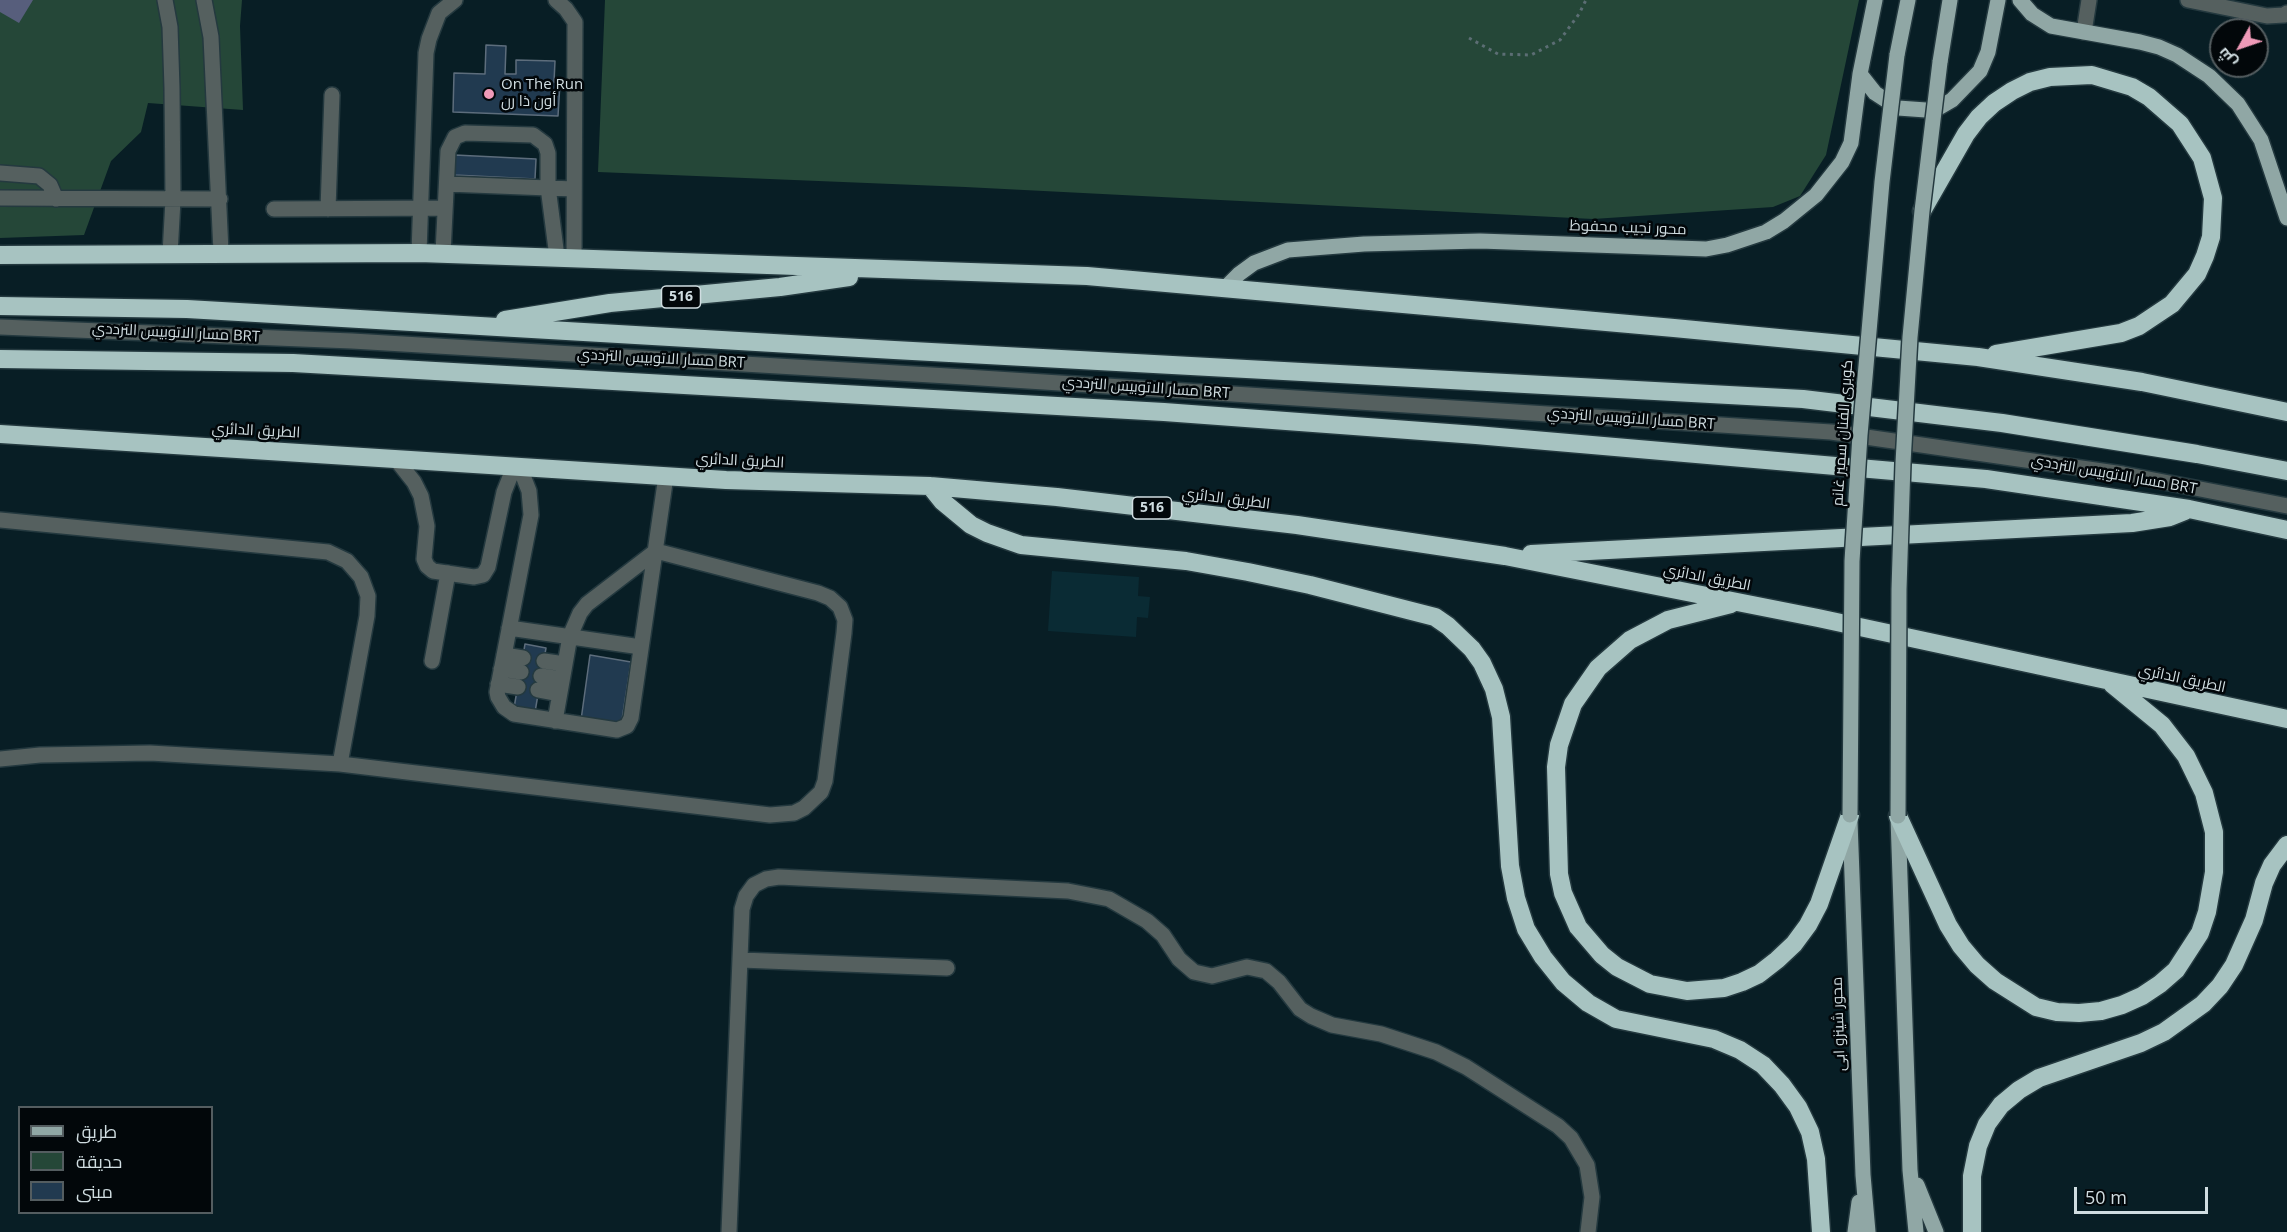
<!DOCTYPE html>
<html>
<head>
<meta charset="utf-8">
<style>
  body { margin:0 }
  #map { position:relative; width:2287px; height:1232px; overflow:hidden; background:#081e25; font-family:"Open Sans",Cairo,sans-serif }
  canvas { display:block }
  .legend { position:absolute; left:18px; top:1106px; width:195px; height:108px; box-sizing:border-box; background:#02070a; border:2px solid #545d60; margin:0; padding:8px 10px; list-style:none; font-size:18px; color:#d0dde1 }
  .legend li { display:flex; align-items:center; gap:12px; height:30px }
  .legend b { width:30px; border:2px solid #545d60 }
  .north { position:absolute; left:2209px; top:18px; width:60px; height:60px; box-sizing:border-box; background:#02070a; border:2px solid #545d60; border-radius:50%; rotate:230deg; font-size:16px; font-weight:700; line-height:24px; text-align:center; color:#d0dde1 }
  .north::after { content:''; display:block; margin:auto; width:21px; height:27px; background:#ef9ab8; clip-path:polygon(50% 0,100% 100%,50% 72%,0 100%) }
  .scale { position:absolute; left:2074px; top:1187px; width:134px; height:27px; box-sizing:border-box; border:3px solid #d0dde1; border-top:0; padding-left:8px; font-size:18px; line-height:21px; white-space:nowrap; color:#d0dde1; -webkit-text-stroke:4px #02070a; paint-order:stroke }
</style>
</head>
<body>
<div id="map">
<canvas width="2287" height="1232"></canvas>
<ul class="legend">
<li><b style="height:8px;background:#90a7a5"></b>طريق</li>
<li><b style="height:16px;background:#254738"></b>حديقة</li>
<li><b style="height:16px;background:#213a50"></b>مبنى</li>
</ul>
<div class="north">ش</div>
<div class="scale">50 m</div>
</div>
<script>
const ctx = document.querySelector('canvas').getContext('2d');
ctx.lineJoin = 'round';
function fillPath(path, color) {
  ctx.fillStyle = color;
  ctx.fill(path, 'evenodd');
}
function poly(rows) {
  const path = new Path2D();
  for (const r of rows) {
    path.moveTo(r[0], r[1]);
    for (let i = 2; i < r.length; i += 2) path.lineTo(r[i], r[i + 1]);
  }
  return path;
}
function stroke(path, color, width, dash) {
  ctx.strokeStyle = color;
  ctx.lineWidth = width;
  ctx.lineCap = dash ? 'butt' : 'round';
  ctx.setLineDash(dash || []);
  ctx.stroke(path);
}
function write(font, color, halo, rows, align = 'center') {
  ctx.font = font + ' "Open Sans",Cairo,sans-serif';
  ctx.lineWidth = 5;
  ctx.setLineDash([]);
  ctx.textBaseline = 'middle';
  ctx.strokeStyle = halo;
  ctx.fillStyle = color;
  for (const [text, x, y, turn = 0] of rows) {
    ctx.save();
    ctx.translate(x, y);
    ctx.rotate((+turn || 0) * Math.PI / 180);
    ctx.textAlign = isNaN(turn) ? turn : align;
    if (halo) ctx.strokeText(text, 0, 0);
    ctx.fillText(text, 0, 0);
    ctx.restore();
  }
}
fillPath(poly([
  [1052,571,1139,577,1138,596,1150,597,1148,618,1137,617,1136,637,1048,631]
]), '#0a2b34');
fillPath(poly([
  [0,0,242,0,240,26,243,110,148,103,141,132,111,161,84,235,0,238],
  [605,0,1859,0,1826,155,1800,196,1773,207,1593,219,965,187,598,172]
]), '#254738');
fillPath(poly([
  [0,0,33,0,19,23,0,12]
]), '#575e7c');
const building = poly([
  [486,45,506,46,505,74,516,74,516,60,555,61,554,82,560,83,558,116,453,112,454,73,485,74,486,45],
  [455,155,536,159,535,179,454,175,455,155],
  [525,644,546,648,535,712,514,708,525,644],
  [590,655,631,662,621,726,581,720,590,655]
]);
fillPath(building, '#213a50');
stroke(building, '#5d6d7c', 1.5);
const minor = poly([
  [165,0,170,27,172,88,173,200,170,254],
  [204,0,211,37,221,252],
  [556,0,566,9,575,22,574,258],
  [2188,0,2267,16,2284,15,2287,13],
  [2084,32,2089,0],
  [0,173,39,176,50,185,56,199],
  [447,184,574,189],
  [0,198,220,199],
  [274,209,445,208],
  [328,209,332,95],
  [419,253,426,53,429,39,439,13,455,0],
  [443,253,448,151,455,137,465,133,533,135,545,144,548,153,548,187,557,257],
  [0,327,352,341,965,377,1831,432,2123,474,2287,506],
  [395,458,414,482,421,496,427,526,424,559,427,566,433,571,474,577,483,575,488,567,504,492,514,467],
  [520,468,529,491,531,515,497,692,498,697,504,707,514,714,617,730,627,726,631,718,666,476],
  [0,520,328,552,347,561,361,577,368,596,367,616,340,764],
  [509,628,641,647],
  [504,655,523,658],
  [432,661,448,573],
  [544,661,565,664],
  [501,669,521,672],
  [541,676,562,679],
  [498,684,518,687],
  [538,690,559,694],
  [555,721,570,636,580,613,587,604,656,551],
  [0,759,40,755,150,753,340,764,770,815,794,813,804,808,821,792,825,781,844,633,845,620,840,607,830,598,818,593,656,551],
  [741,960,947,968],
  [729,1232,742,909,746,896,754,885,766,879,779,877,1068,891,1109,899,1147,921,1163,935,1179,959,1194,972,1212,976,1247,967,1266,971,1279,982,1300,1009,1311,1016,1332,1025,1381,1034,1436,1052,1466,1067,1558,1126,1571,1138,1587,1165,1592,1197,1588,1232]
]);
const major = poly([
  [2020,0,2032,14,2051,26,2140,42,2159,47,2177,55,2209,76,2238,104,2261,140,2287,218],
  [1897,55,1908,0],
  [1940,62,1950,0],
  [1860,74,1875,93,1898,108,1926,110,1940,107,1952,100,1980,71,1988,52,1998,0],
  [1226,287,1239,274,1254,263,1288,250,1364,244,1480,241,1706,249,1727,245,1766,232,1784,221,1816,195,1842,162,1851,143,1860,74,1875,0],
  [1898,818,1910,1170,1916,1232],
  [1850,821,1863,1175,1868,1232],
  [1917,1185,1936,1232],
  [1855,1232,1859,1202]
]);
const highway = poly([
  [1922,211,1966,134,1979,117,1994,103,2012,91,2030,82,2050,77,2092,75,2132,87,2149,97,2180,124,2202,158,2213,198,2211,237,2205,256,2197,274,2172,304,2139,326,2121,333,1996,354],
  [0,255,419,253,1087,276,1674,328,1978,357,2142,382,2287,412],
  [0,306,187,309,894,350,1803,399,2002,423,2197,454,2287,471],
  [505,320,610,303,780,287,849,277],
  [0,359,293,363,1164,412,1476,435,1986,479,2189,509,2287,530],
  [0,434,726,480,930,486,1057,497,1297,525,1505,556,1818,618,2287,719],
  [930,486,942,501,971,525,987,533,1021,545,1186,561,1248,572,1310,585,1435,617,1448,626,1472,649,1482,663,1494,689,1501,717,1510,866,1516,898,1526,929,1543,957,1563,982,1588,1003,1616,1019,1714,1039,1740,1050,1763,1065,1782,1085,1798,1107,1810,1132,1816,1159,1821,1232],
  [1531,554,2132,523,2170,517,2185,511],
  [1731,604,1668,620,1630,640,1598,668,1573,704,1559,745,1556,767,1559,874,1563,893,1578,927,1602,955,1617,967,1650,984,1687,991,1724,988,1742,982,1759,974,1777,960,1794,944,1808,925,1819,904,1850,815],
  [1898,816,1948,925,1961,946,1977,965,1995,981,2036,1007,2057,1012,2079,1013,2101,1011,2122,1005,2142,996,2160,984,2176,970,2200,933,2207,912,2214,872,2214,832,2204,793,2186,756,2162,725,2112,684],
  [1972,1232,1972,1176,1978,1146,1987,1124,2001,1105,2019,1090,2039,1078,2141,1043,2164,1032,2203,1004,2220,986,2234,965,2254,920,2264,883,2272,865,2287,845]
]);
stroke(minor, '#24393f', 18);
stroke(major, '#24393f', 18);
stroke(highway, '#24393f', 21);
stroke(poly([
  [1469,38,1498,54,1531,55,1560,40,1579,14,1586,0]
]), '#5c6e74', 3, [3, 4.5]);
stroke(minor, '#55605f', 15);
stroke(major, '#90a7a5', 15);
stroke(highway, '#a7c3c1', 18);
const majorBridge = poly([
  [1850,815,1852,561,1860,435,1882,182,1897,55],
  [1898,816,1899,589,1903,463,1910,337,1922,211,1940,62]
]);
stroke(majorBridge, '#24393f', 18, []);
stroke(majorBridge, '#90a7a5', 15);
for (const [x, y, r, color] of [
  [489,94,6,"#ef9ab8"]
]) {
  const dot = new Path2D();
  dot.arc(x, y, r, 0, 2 * Math.PI);
  ctx.fillStyle = color;
  ctx.fill(dot);
  stroke(dot, '#02070a', 2);
}
for (const [x, y, w] of [
  [681,297,39],
  [1152,508,39]
]) {
  const box = new Path2D();
  box.roundRect(x - w / 2, y - 11, w, 22, 4.5);
  ctx.fillStyle = '#02070a';
  ctx.fill(box);
  stroke(box, '#d0dde1', 1.5);
}
write('bold 14px', '#d0dde1', null, [
  ["516",681,297],
  ["516",1152,508]
]);
write('15px', '#d0dde1', '#02070a', [
  ["On The Run",501,85],
  ["أون ذا رن",501,102]
], 'left');
write('15px', '#d0dde1', '#02070a', [
  ["محور نجيب محفوظ",1628,228,2],
  ["مسار الاتوبيس الترددي BRT",176,333,3],
  ["مسار الاتوبيس الترددي BRT",661,359,3],
  ["مسار الاتوبيس الترددي BRT",1146,388,4],
  ["مسار الاتوبيس الترددي BRT",1631,419,4],
  ["الطريق الدائري",256,431,3],
  ["كوبرى الفنان سمير غانم",1843,433,-86],
  ["الطريق الدائري",740,461,3],
  ["مسار الاتوبيس الترددي BRT",2114,475,10],
  ["الطريق الدائري",1226,499,7],
  ["الطريق الدائري",1707,578,11],
  ["الطريق الدائري",2182,679,12],
  ["محور شينزو ابى",1839,1024,-92]
]);
</script>
</body>
</html>
